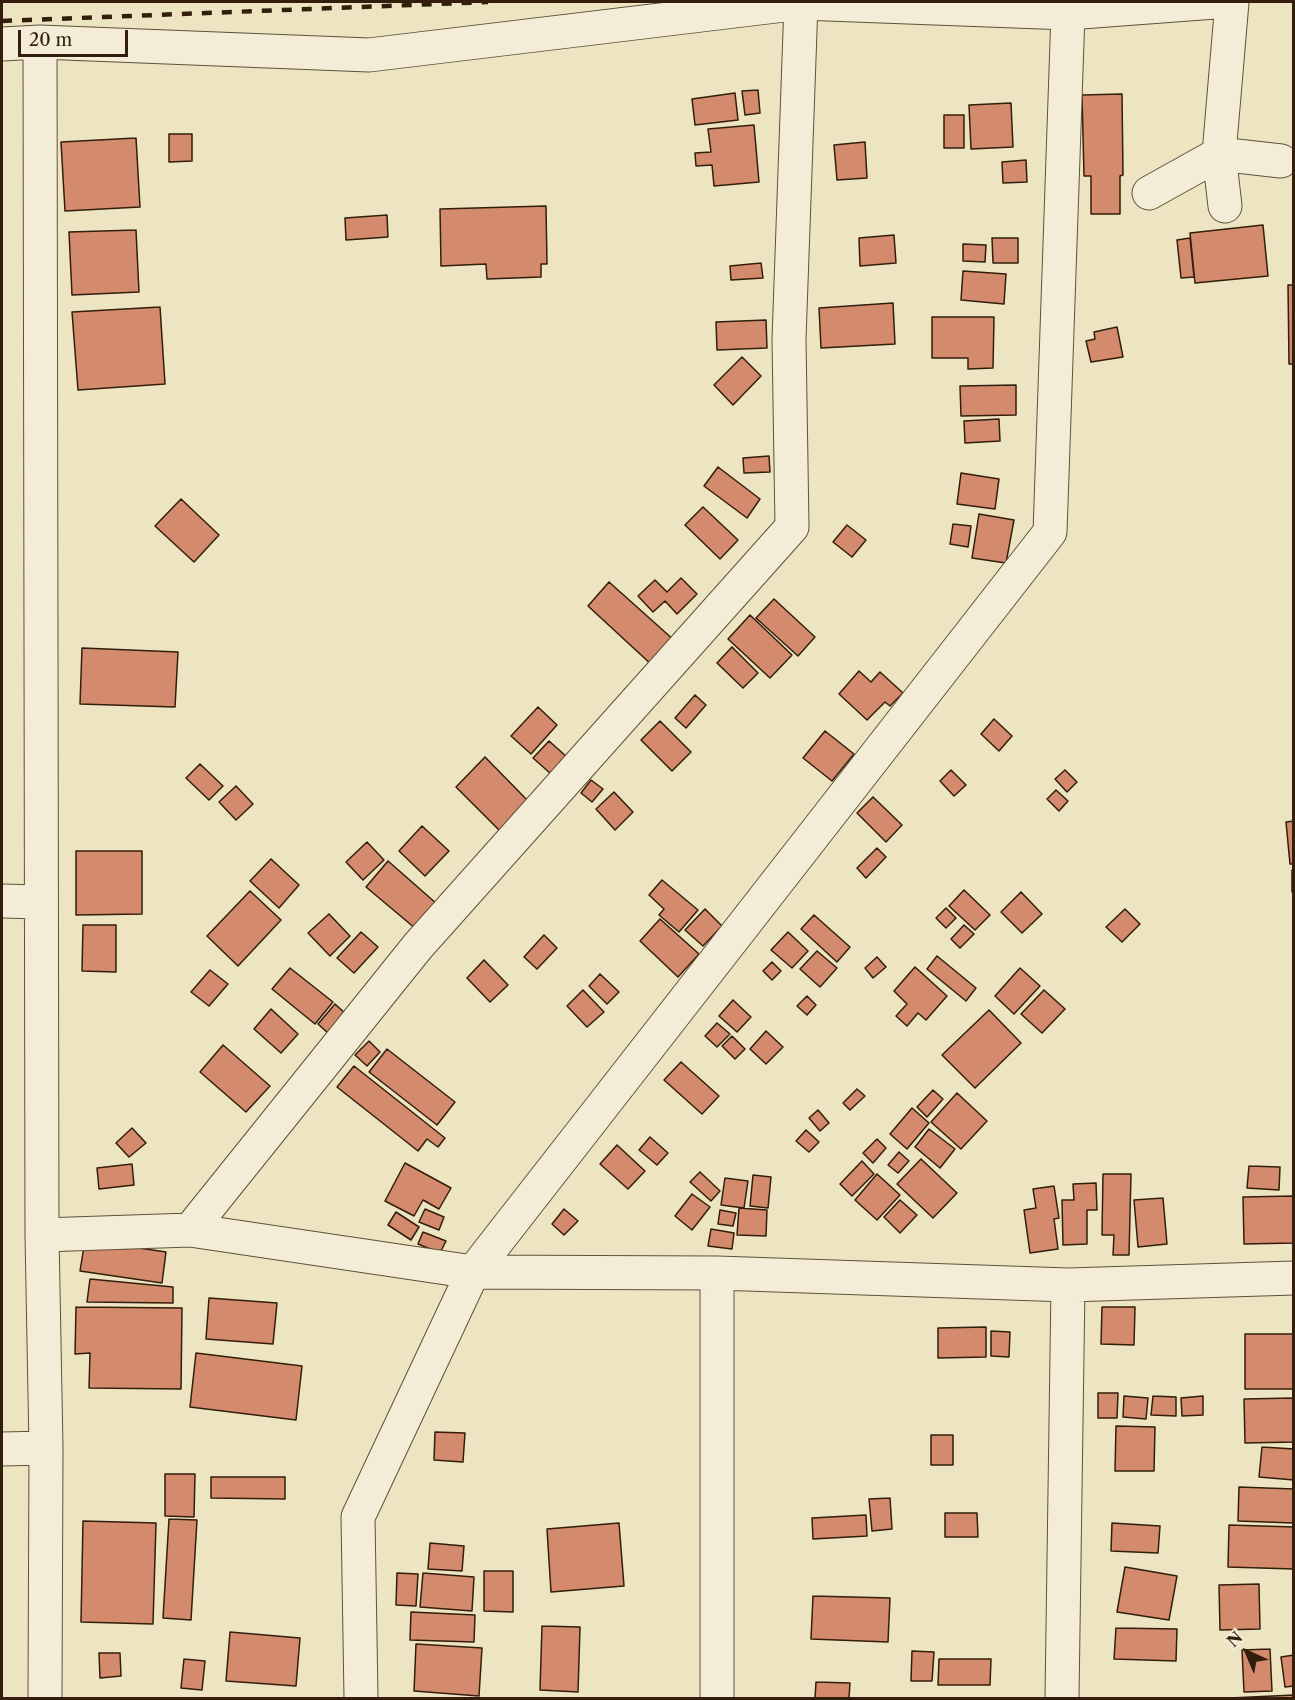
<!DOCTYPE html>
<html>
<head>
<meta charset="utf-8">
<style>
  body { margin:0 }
  #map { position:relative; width:1295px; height:1700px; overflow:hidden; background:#ede4c2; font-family:"Libre Caslon Text",serif }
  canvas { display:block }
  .frame { position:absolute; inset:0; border:3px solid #321e0a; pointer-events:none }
  .north { position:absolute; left:1217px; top:1622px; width:60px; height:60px; -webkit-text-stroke:4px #f3edd7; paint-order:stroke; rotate:316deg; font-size:16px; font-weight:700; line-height:24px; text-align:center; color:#321e0a }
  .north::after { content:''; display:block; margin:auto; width:21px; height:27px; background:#321e0a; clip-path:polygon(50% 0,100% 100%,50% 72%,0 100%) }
  .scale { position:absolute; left:18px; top:30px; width:110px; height:27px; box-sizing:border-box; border:3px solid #321e0a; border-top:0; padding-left:8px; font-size:18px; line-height:21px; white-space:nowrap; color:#321e0a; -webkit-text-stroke:4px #f3edd7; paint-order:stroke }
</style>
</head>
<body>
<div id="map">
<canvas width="1295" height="1700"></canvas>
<div class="frame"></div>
<div class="north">N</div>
<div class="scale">20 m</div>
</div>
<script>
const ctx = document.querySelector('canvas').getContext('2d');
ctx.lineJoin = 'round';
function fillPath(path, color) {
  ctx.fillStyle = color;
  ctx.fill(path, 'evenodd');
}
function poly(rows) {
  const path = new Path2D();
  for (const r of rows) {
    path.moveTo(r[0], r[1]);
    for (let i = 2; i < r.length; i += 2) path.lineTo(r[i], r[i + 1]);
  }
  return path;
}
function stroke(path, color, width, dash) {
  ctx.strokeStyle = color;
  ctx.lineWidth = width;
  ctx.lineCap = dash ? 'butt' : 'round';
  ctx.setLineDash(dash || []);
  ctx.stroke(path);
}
const building = poly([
  [758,90,760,113,745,115,742,91,758,90],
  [735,93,738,120,695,125,692,99,735,93],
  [1122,94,1123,175,1120,176,1120,214,1091,214,1091,176,1084,176,1082,95,1122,94],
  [1011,103,1013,147,971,149,969,105,1011,103],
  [944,115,964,115,964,148,944,148,944,115],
  [754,125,759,182,714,186,712,165,696,166,695,153,711,152,708,129,754,125],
  [169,134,192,134,192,161,169,162,169,134],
  [136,138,140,207,65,211,61,142,136,138],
  [865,142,867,178,837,180,834,145,865,142],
  [1026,160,1027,182,1003,183,1002,162,1026,160],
  [546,206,547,264,541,264,541,277,487,279,486,264,441,266,440,209,546,206],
  [387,215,388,237,346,240,345,218,387,215],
  [1263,225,1268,276,1195,283,1190,233,1263,225],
  [136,230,139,292,72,295,69,232,136,230],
  [894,235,896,263,860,266,859,238,894,235],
  [992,238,1018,238,1018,263,993,263,992,238],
  [1190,238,1194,277,1181,278,1177,240,1190,238],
  [963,244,986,245,985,262,963,261,963,244],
  [761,263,763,278,731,280,730,266,761,263],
  [963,271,1006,274,1004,304,961,300,963,271],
  [1288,285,1294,285,1294,364,1289,364,1288,285],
  [893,303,895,344,821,348,819,308,893,303],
  [160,307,165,384,78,390,72,312,160,307],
  [932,317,994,317,993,368,968,369,968,358,932,358,932,317],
  [766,320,767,348,717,350,716,322,766,320],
  [1117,327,1123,357,1091,362,1086,341,1095,339,1094,332,1117,327],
  [742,357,761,376,733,405,714,385,742,357],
  [1016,385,1016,415,961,416,960,386,1016,385],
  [999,419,1000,441,965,443,964,421,999,419],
  [769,456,770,472,744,473,743,458,769,456],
  [718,467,760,499,747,518,704,486,718,467],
  [961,473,999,479,995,509,957,504,961,473],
  [181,499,219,535,194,562,155,526,181,499],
  [703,507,738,540,720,559,685,525,703,507],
  [979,514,1014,520,1006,563,972,558,979,514],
  [953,524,971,526,968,547,950,544,953,524],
  [847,525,866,540,852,557,833,542,847,525],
  [681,578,697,594,677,614,665,601,653,612,638,596,655,580,667,592,681,578],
  [609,582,675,641,653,666,588,606,609,582],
  [774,599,815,637,798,656,756,618,774,599],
  [750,615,792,655,770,678,728,639,750,615],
  [732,647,758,673,743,688,717,663,732,647],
  [82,648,178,652,175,707,80,704,82,648],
  [859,671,871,682,880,672,903,693,890,706,885,702,867,720,839,694,859,671],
  [695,695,706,705,686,728,675,718,695,695],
  [538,707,557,725,531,754,511,736,538,707],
  [994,719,1012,736,999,751,981,734,994,719],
  [660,721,691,752,672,771,641,740,660,721],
  [825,731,854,754,832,781,803,758,825,731],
  [549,741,567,757,551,774,533,758,549,741],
  [485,757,531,804,502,833,456,787,485,757],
  [200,764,223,786,209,800,186,778,200,764],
  [951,770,966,785,954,796,940,781,951,770],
  [1065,770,1077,782,1067,792,1055,779,1065,770],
  [591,780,603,789,592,802,581,793,591,780],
  [236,786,253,804,236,820,219,802,236,786],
  [1056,790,1068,801,1059,811,1047,799,1056,790],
  [614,792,633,812,615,830,596,809,614,792],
  [873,797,902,825,886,842,857,813,873,797],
  [1294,821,1294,864,1290,864,1286,822,1294,821],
  [422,826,449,851,425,876,399,851,422,826],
  [367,842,384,860,363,880,346,862,367,842],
  [877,848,886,857,866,878,857,868,877,848],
  [76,851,142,851,142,914,76,915,76,851],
  [271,859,299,885,279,908,250,881,271,859],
  [388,861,437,904,416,929,366,887,388,861],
  [1292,870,1294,870,1294,892,1292,892,1292,870],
  [662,880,698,910,679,932,659,915,664,909,649,895,662,880],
  [964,890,990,915,975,930,949,906,964,890],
  [250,891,281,920,238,966,207,936,250,891],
  [1021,892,1042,914,1022,933,1001,912,1021,892],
  [946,908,956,918,946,928,936,918,946,908],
  [705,909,722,926,703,946,685,930,705,909],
  [1125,909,1140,924,1122,942,1106,927,1125,909],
  [329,914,350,936,330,956,308,933,329,914],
  [814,915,850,947,837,962,801,929,814,915],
  [660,919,699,954,678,977,640,941,660,919],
  [83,925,116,925,116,972,82,971,83,925],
  [964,925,974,934,960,948,951,939,964,925],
  [361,932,378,947,354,973,337,958,361,932],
  [788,932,808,951,792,968,771,950,788,932],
  [544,935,557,948,537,969,524,957,544,935],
  [817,951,837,968,820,987,800,969,817,951],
  [937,956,976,988,966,1001,927,969,937,956],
  [877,957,886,967,873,978,865,968,877,957],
  [484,960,508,985,490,1002,467,978,484,960],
  [772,962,781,971,772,980,763,971,772,962],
  [915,967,947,996,926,1020,918,1013,907,1026,896,1016,907,1004,894,991,915,967],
  [290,968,333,1002,315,1024,272,989,290,968],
  [1020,968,1040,986,1014,1014,995,996,1020,968],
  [210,970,228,984,209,1006,191,992,210,970],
  [600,974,619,992,607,1004,589,986,600,974],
  [583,990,604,1012,587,1027,567,1006,583,990],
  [1044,990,1065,1009,1042,1033,1021,1014,1044,990],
  [807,996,816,1005,807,1015,797,1006,807,996],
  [733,1000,751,1017,737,1032,719,1016,733,1000],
  [335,1004,346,1014,329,1034,318,1024,335,1004],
  [271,1009,298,1034,281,1053,254,1029,271,1009],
  [989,1010,1021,1043,975,1088,942,1055,989,1010],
  [717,1023,730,1034,717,1047,705,1036,717,1023],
  [766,1031,783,1047,766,1064,750,1049,766,1031],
  [732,1036,745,1049,735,1059,722,1046,732,1036],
  [369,1041,380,1052,367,1066,355,1055,369,1041],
  [223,1045,270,1086,246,1112,200,1072,223,1045],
  [387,1049,455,1102,437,1125,369,1072,387,1049],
  [681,1062,719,1096,702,1114,664,1080,681,1062],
  [354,1066,445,1138,438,1147,427,1139,418,1151,337,1087,354,1066],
  [857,1089,865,1096,850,1110,843,1103,857,1089],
  [933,1090,943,1099,927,1117,917,1107,933,1090],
  [957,1093,987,1121,961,1149,931,1122,957,1093],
  [912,1108,929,1123,907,1149,890,1134,912,1108],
  [818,1110,829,1123,820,1131,809,1118,818,1110],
  [132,1128,146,1143,129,1157,116,1143,132,1128],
  [929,1129,955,1149,940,1168,915,1147,929,1129],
  [806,1130,819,1142,809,1152,796,1141,806,1130],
  [650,1137,668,1153,657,1165,639,1150,650,1137],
  [877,1139,886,1148,873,1163,863,1153,877,1139],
  [617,1145,645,1171,628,1189,600,1164,617,1145],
  [899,1152,909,1161,898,1173,888,1165,899,1152],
  [921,1159,957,1193,933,1218,897,1184,921,1159],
  [862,1161,874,1174,852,1196,840,1184,862,1161],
  [405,1163,451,1188,439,1209,423,1200,414,1216,385,1201,405,1163],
  [132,1164,134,1185,99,1189,97,1168,132,1164],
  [1249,1166,1280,1167,1279,1190,1247,1188,1249,1166],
  [700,1172,720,1191,711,1201,690,1182,700,1172],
  [877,1174,900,1195,877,1220,855,1200,877,1174],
  [1103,1174,1131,1174,1129,1255,1113,1255,1114,1235,1102,1235,1103,1174],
  [753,1175,771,1177,768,1208,750,1206,753,1175],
  [725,1178,748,1181,744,1208,721,1205,725,1178],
  [1096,1183,1097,1210,1087,1210,1087,1244,1063,1245,1062,1200,1074,1200,1073,1184,1096,1183],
  [1054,1186,1059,1218,1054,1219,1058,1249,1030,1253,1024,1210,1036,1208,1033,1189,1054,1186],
  [692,1194,710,1207,692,1230,675,1216,692,1194],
  [1294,1196,1294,1243,1244,1244,1243,1197,1294,1196],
  [1163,1198,1167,1244,1138,1247,1134,1200,1163,1198],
  [900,1200,917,1215,900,1233,884,1217,900,1200],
  [739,1208,767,1210,766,1236,737,1235,739,1208],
  [425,1209,444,1217,439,1230,419,1222,425,1209],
  [564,1209,578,1221,564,1235,552,1224,564,1209],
  [720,1210,736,1213,733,1226,718,1224,720,1210],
  [396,1212,419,1227,411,1240,388,1225,396,1212],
  [711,1229,734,1233,732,1249,708,1246,711,1229],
  [423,1232,446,1241,440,1253,418,1244,423,1232],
  [85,1240,166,1252,162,1283,80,1271,85,1240],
  [90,1279,173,1287,173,1303,87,1302,90,1279],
  [209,1298,277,1303,273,1344,206,1339,209,1298],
  [76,1307,182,1308,181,1389,89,1388,90,1353,75,1354,76,1307],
  [1102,1307,1135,1307,1134,1345,1101,1344,1102,1307],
  [986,1327,986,1357,938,1358,938,1328,986,1327],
  [991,1331,1010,1332,1009,1357,991,1356,991,1331],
  [1245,1334,1294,1334,1294,1389,1245,1389,1245,1334],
  [196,1353,302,1366,296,1420,190,1407,196,1353],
  [1098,1393,1118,1393,1117,1418,1098,1418,1098,1393],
  [1124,1396,1148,1398,1146,1419,1123,1417,1124,1396],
  [1153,1396,1176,1397,1176,1416,1151,1415,1153,1396],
  [1203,1396,1203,1415,1182,1416,1181,1398,1203,1396],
  [1294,1398,1294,1442,1245,1443,1244,1399,1294,1398],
  [1116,1426,1155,1427,1154,1471,1115,1471,1116,1426],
  [435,1432,465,1433,463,1462,434,1460,435,1432],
  [931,1435,953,1435,953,1465,931,1465,931,1435],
  [1262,1447,1294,1449,1294,1480,1259,1477,1262,1447],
  [165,1474,195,1474,194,1517,165,1516,165,1474],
  [211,1477,285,1477,285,1499,211,1498,211,1477],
  [1239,1487,1294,1489,1294,1523,1238,1521,1239,1487],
  [890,1498,892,1529,872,1531,869,1499,890,1498],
  [945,1513,977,1513,978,1537,945,1537,945,1513],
  [866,1515,867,1536,813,1539,812,1518,866,1515],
  [169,1519,197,1520,191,1620,163,1618,169,1519],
  [83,1521,156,1523,153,1624,81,1622,83,1521],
  [619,1523,624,1586,551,1592,547,1529,619,1523],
  [1112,1523,1160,1526,1158,1553,1111,1551,1112,1523],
  [1229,1525,1294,1527,1294,1569,1228,1567,1229,1525],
  [430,1543,464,1546,462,1571,428,1569,430,1543],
  [1125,1567,1177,1576,1169,1620,1117,1612,1125,1567],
  [484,1571,513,1571,513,1612,484,1611,484,1571],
  [397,1573,418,1574,416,1606,396,1605,397,1573],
  [423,1573,474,1577,472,1611,420,1607,423,1573],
  [1259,1584,1260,1629,1220,1630,1219,1585,1259,1584],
  [813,1596,890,1598,888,1642,811,1639,813,1596],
  [411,1612,475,1615,474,1642,410,1640,411,1612],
  [542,1626,580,1627,578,1692,540,1690,542,1626],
  [1116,1628,1177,1629,1176,1661,1114,1659,1116,1628],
  [230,1632,300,1638,296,1686,226,1681,230,1632],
  [416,1644,482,1648,479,1696,414,1691,416,1644],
  [1270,1649,1272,1691,1244,1692,1242,1650,1270,1649],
  [912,1651,934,1652,932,1681,911,1681,912,1651],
  [99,1653,120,1653,121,1676,100,1678,99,1653],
  [1294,1655,1294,1686,1285,1687,1281,1657,1294,1655],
  [184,1659,205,1661,202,1690,181,1688,184,1659],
  [939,1659,991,1659,990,1685,938,1685,939,1659],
  [816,1682,850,1683,849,1698,815,1698,816,1682],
  [1294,1695,1294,1698,1230,1698,1294,1695]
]);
fillPath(building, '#d48b6d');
stroke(building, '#321e0a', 1.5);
const minor = poly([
  [40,42,42,1235,46,1448,45,1698],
  [2,44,40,42,369,55,801,3,1068,13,1215,2],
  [1149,193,1219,154,1281,161],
  [1225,206,1219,154,1232,2],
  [2,901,41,902],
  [190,1230,418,946,792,527,789,339,801,3],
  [42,1235,190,1230,473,1272,717,1273,1068,1285,1294,1278],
  [2,1449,46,1448],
  [361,1698,358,1517,473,1272,1050,532,1068,13],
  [717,1698,717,1273],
  [1062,1698,1068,1285]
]);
stroke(minor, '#615038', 35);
stroke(minor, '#f3edd7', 33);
stroke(poly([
  [2,21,488,2]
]), '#321e0a', 4.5, [10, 10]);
</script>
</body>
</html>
